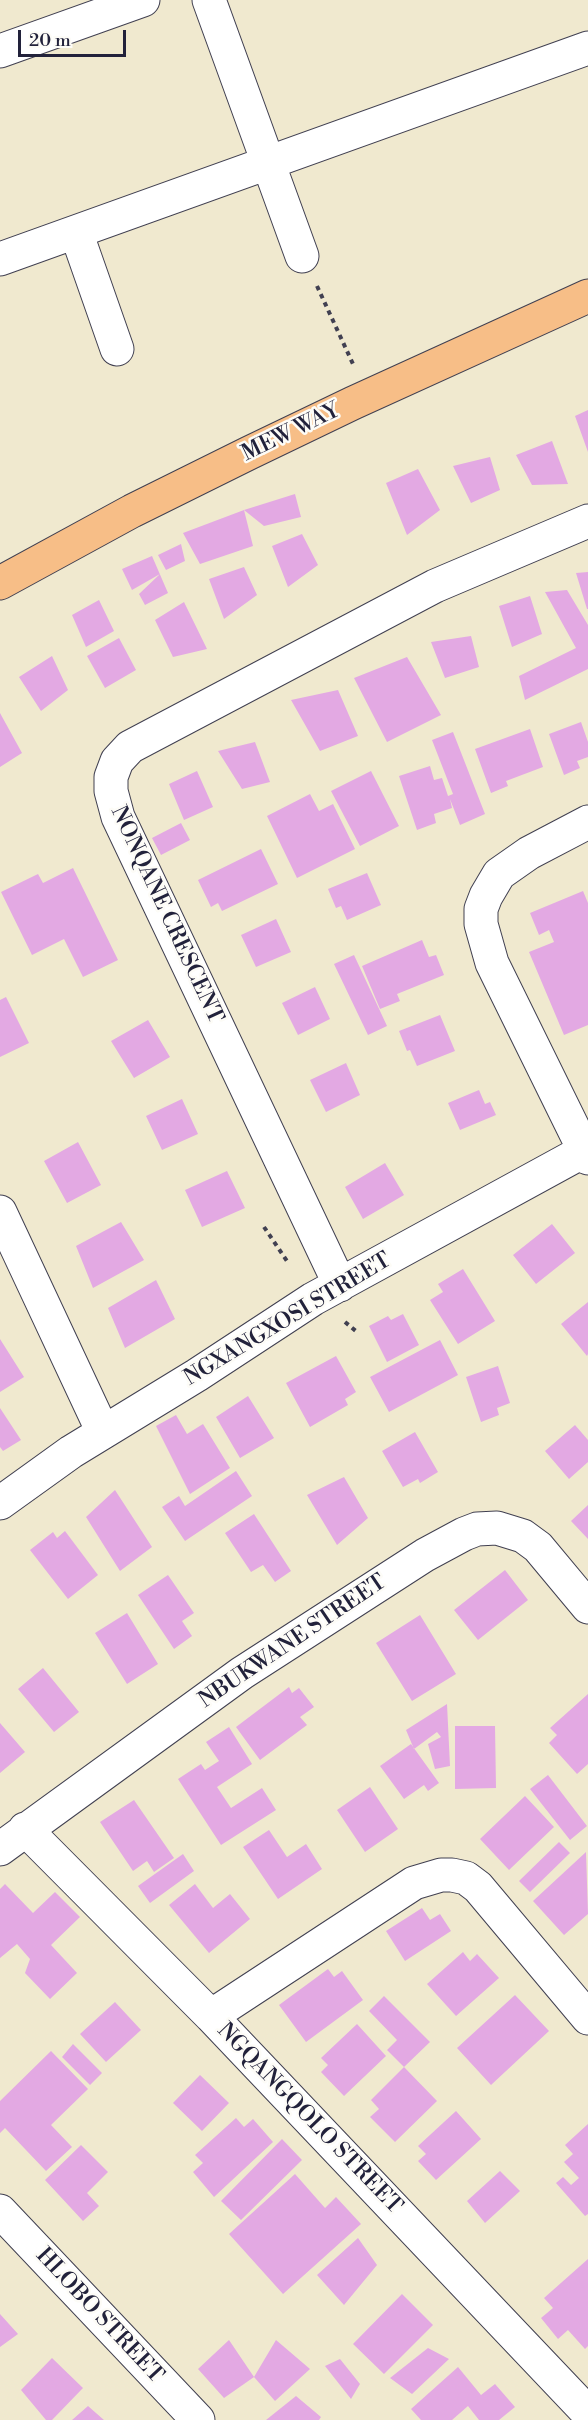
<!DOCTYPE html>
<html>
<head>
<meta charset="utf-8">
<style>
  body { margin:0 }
  #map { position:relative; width:588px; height:2420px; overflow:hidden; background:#f0e9cf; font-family:"Libre Bodoni",serif }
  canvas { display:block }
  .scale { position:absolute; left:18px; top:30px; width:108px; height:27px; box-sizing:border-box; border:3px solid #22223b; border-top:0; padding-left:8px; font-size:18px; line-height:21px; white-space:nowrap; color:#22223b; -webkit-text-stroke:4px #fdfcf7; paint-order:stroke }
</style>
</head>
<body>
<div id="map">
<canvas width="588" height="2420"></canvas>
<div class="scale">20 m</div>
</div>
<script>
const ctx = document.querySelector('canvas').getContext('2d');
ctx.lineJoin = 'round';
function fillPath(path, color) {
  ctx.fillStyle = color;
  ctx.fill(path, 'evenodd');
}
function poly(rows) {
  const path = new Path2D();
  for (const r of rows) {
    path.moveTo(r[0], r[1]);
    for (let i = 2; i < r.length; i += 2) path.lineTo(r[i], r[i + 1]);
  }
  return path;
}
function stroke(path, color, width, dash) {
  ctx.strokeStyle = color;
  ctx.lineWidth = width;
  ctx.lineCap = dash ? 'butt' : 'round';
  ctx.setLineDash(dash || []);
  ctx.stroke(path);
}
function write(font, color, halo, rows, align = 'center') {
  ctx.font = font + ' "Libre Bodoni",serif';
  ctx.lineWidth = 5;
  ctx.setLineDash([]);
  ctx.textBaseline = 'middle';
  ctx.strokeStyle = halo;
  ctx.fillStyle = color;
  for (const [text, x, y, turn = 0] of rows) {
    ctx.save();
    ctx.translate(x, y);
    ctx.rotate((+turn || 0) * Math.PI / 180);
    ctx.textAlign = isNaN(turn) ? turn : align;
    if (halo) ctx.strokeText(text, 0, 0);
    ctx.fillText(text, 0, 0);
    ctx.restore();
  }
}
fillPath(poly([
  [588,410,588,452,575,416],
  [552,441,568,484,532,485,516,455],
  [490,457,500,490,471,503,453,466],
  [418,469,440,510,407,535,386,483],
  [295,494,301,517,264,526,244,510,253,546,200,564,183,533,244,510],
  [302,534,318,565,288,587,272,546],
  [181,544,185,561,166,570,158,555],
  [152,556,168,593,145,605,139,594,160,574,132,590,122,569],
  [244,567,257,595,224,619,209,579],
  [588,572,588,609,587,609,576,573],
  [567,590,588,625,588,669,525,700,519,676,576,648,545,592],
  [530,596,542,634,512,647,499,606],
  [99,600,114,631,86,647,72,615],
  [184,602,207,649,173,657,155,620],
  [471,636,479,667,445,678,431,642],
  [119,638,136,670,105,688,87,656],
  [52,656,68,690,41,711,19,677],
  [407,657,441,715,387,742,354,678],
  [338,690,358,736,320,751,291,700],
  [0,713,22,753,0,767],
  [581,722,588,742,588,757,577,761,580,768,564,775,549,734],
  [530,729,543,767,506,781,508,786,491,793,475,749],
  [453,732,485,814,460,825,450,799,452,808,434,814,436,823,417,830,399,776,430,766,434,780,442,778,448,796,453,794,432,740],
  [255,742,270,782,242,789,218,751],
  [197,771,213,807,184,820,169,784],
  [371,771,399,826,360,846,331,791],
  [310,794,319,811,333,804,355,849,297,878,267,816],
  [181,823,190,840,161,855,152,838],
  [261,849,278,884,222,911,218,903,211,907,198,880],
  [73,868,118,960,83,977,64,939,32,955,1,892,38,874,43,883],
  [367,873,381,905,347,920,341,906,336,908,328,889],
  [583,891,588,903,588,1025,564,1035,529,952,554,942,549,930,539,935,530,913],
  [276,919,291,952,256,967,241,935],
  [422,940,429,957,436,955,444,975,397,994,400,1001,380,1009,362,966],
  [354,955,387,1026,368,1035,334,964],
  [315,987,330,1019,298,1035,282,1003],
  [6,997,29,1043,0,1057,0,1000],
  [440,1015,455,1051,417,1066,410,1050,407,1051,399,1031],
  [148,1020,170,1057,134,1078,111,1041],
  [346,1063,360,1095,326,1112,310,1080],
  [479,1090,485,1104,490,1102,496,1115,460,1130,448,1103],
  [182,1099,198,1134,162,1150,146,1116],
  [78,1142,101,1185,67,1203,44,1161],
  [385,1163,404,1195,363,1219,345,1187],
  [227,1171,245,1208,202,1227,185,1190],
  [121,1222,144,1260,93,1288,76,1246],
  [552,1224,575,1253,536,1284,513,1255],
  [463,1269,495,1321,458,1344,430,1300,443,1292,438,1284],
  [156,1280,175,1319,125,1348,108,1308],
  [588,1302,588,1354,587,1356,561,1324],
  [403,1314,419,1345,387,1362,369,1326,388,1316,391,1320],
  [0,1339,24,1377,0,1392],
  [440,1340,458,1375,389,1412,370,1377],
  [336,1356,356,1392,345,1399,348,1405,310,1427,286,1383],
  [498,1366,510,1403,497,1408,499,1415,481,1422,466,1377],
  [248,1396,274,1438,240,1458,216,1417],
  [0,1408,21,1440,3,1451,0,1447],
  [176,1415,187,1434,203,1424,230,1468,190,1494,156,1426],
  [575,1425,588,1440,588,1462,569,1479,545,1451],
  [415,1432,438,1472,420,1483,418,1479,403,1487,382,1451],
  [236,1471,252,1496,185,1541,162,1507,179,1496,185,1506],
  [344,1477,368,1518,337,1545,307,1495],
  [115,1490,152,1547,120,1571,86,1517],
  [588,1505,588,1539,571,1521],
  [254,1514,291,1571,275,1582,263,1565,251,1572,225,1533],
  [65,1531,98,1575,68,1599,30,1550,53,1532,57,1538],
  [505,1570,528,1600,478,1640,454,1610],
  [168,1575,194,1613,182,1621,192,1636,174,1649,138,1595],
  [127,1613,158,1664,127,1684,95,1633],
  [420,1615,456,1674,412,1701,376,1643],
  [43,1668,79,1712,54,1732,18,1689],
  [289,1687,292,1693,299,1688,314,1707,300,1717,307,1725,260,1760,236,1727],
  [588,1694,588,1764,577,1774,549,1743,557,1735,550,1728],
  [447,1704,450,1766,435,1769,428,1744,441,1737,437,1732,414,1749,406,1730],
  [0,1723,25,1752,0,1773],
  [455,1726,495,1726,496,1788,455,1789],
  [229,1727,252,1764,217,1787,231,1808,262,1788,276,1810,221,1845,178,1779,201,1764,205,1770,219,1761,206,1742],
  [411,1744,439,1783,428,1791,424,1785,404,1799,380,1766],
  [548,1775,587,1826,570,1840,530,1789],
  [370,1787,398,1829,365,1852,337,1810],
  [525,1796,554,1827,509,1870,480,1839],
  [134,1800,174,1858,154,1872,147,1861,133,1871,100,1822],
  [269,1830,287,1857,306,1844,322,1869,278,1899,243,1847],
  [559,1842,570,1853,530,1892,519,1881],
  [586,1852,588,1914,564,1935,533,1901],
  [183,1854,194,1871,150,1903,138,1886],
  [5,1884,33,1913,55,1892,80,1917,51,1945,77,1973,50,1999,25,1973,30,1959,17,1944,0,1958,0,1889],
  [195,1884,213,1908,230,1894,250,1919,209,1953,169,1905],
  [422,1908,430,1920,440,1914,451,1931,405,1961,386,1931],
  [463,1952,470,1961,477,1954,499,1978,456,2016,427,1984],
  [328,1969,334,1977,342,1971,363,2000,306,2042,279,2005],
  [515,1995,549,2031,491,2085,457,2048],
  [384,1996,430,2042,404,2067,387,2050,397,2040,369,2011],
  [115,2002,141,2030,106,2062,80,2034],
  [357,2024,386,2056,344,2096,321,2072,328,2065,321,2058],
  [73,2044,102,2073,90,2085,62,2057],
  [51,2051,88,2089,51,2125,72,2147,46,2171,5,2128,0,2133,0,2101],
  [404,2067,437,2101,395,2142,370,2117,379,2109,371,2100],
  [200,2075,229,2103,202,2131,173,2103],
  [456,2111,481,2139,436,2180,418,2161,426,2154,418,2146],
  [236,2118,244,2127,253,2119,273,2142,214,2197,193,2172,203,2163,195,2155],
  [588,2124,588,2214,585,2216,556,2183,563,2177,571,2185,579,2178,564,2162,573,2154,565,2145],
  [282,2139,302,2160,241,2220,221,2201],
  [81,2145,108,2172,87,2193,99,2206,83,2221,45,2180],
  [500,2171,520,2191,485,2223,467,2201],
  [295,2174,325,2208,336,2197,361,2224,283,2294,229,2234],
  [358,2238,377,2265,344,2305,317,2275],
  [588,2259,588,2346,585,2349,568,2330,558,2339,541,2318,553,2308,544,2298],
  [402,2294,433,2325,384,2374,353,2344],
  [0,2314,18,2334,0,2347],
  [229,2340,254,2377,224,2398,198,2369],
  [276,2340,310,2369,275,2401,254,2377],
  [428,2348,449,2359,412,2394,390,2378],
  [52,2358,83,2388,52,2420,46,2420,21,2390],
  [340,2359,360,2384,351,2399,325,2366],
  [458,2367,481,2395,495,2384,515,2407,499,2420,479,2420,468,2406,452,2420,421,2420,411,2409],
  [296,2396,321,2417,319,2420,266,2420],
  [88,2406,104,2420,72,2420]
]), '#e3a9e3');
const minor = poly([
  [209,0,302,256],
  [0,51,143,0],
  [76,232,117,349],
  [0,259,588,48],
  [588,822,529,853,499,874,486,896,481,909,481,924,492,963,588,1158],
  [0,1212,103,1432],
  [340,1285,118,817,111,791,111,777,117,761,130,747,435,586,588,521],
  [0,1503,71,1452,197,1375,313,1299,584,1151],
  [25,1829,211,2016,588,2413],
  [0,1849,242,1673,425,1555,464,1534,477,1529,497,1528,523,1536,538,1547,588,1607],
  [211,2016,414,1883,441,1875,452,1875,466,1878,478,1887,588,2018],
  [0,2211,198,2420]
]);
const major = poly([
  [0,583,132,511,249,453,353,403,588,296]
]);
stroke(minor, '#414051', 35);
stroke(major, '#414051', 35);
stroke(poly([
  [317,286,353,364],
  [264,1227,287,1261],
  [345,1322,357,1332]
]), '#414051', 4, [4.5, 4.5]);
stroke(minor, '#fff', 33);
stroke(major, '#f7be87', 33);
write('22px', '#22223b', '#fdfcf7', [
  ["MEW WAY",291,433,-26],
  ["NONQANE CRESCENT",166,915,65],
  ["NGXANGXOSI STREET",288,1320,-31],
  ["NBUKWANE STREET",293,1642,-34],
  ["NGQANGQOLO STREET",309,2119,46],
  ["HLOBO STREET",99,2316,47]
]);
</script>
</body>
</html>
